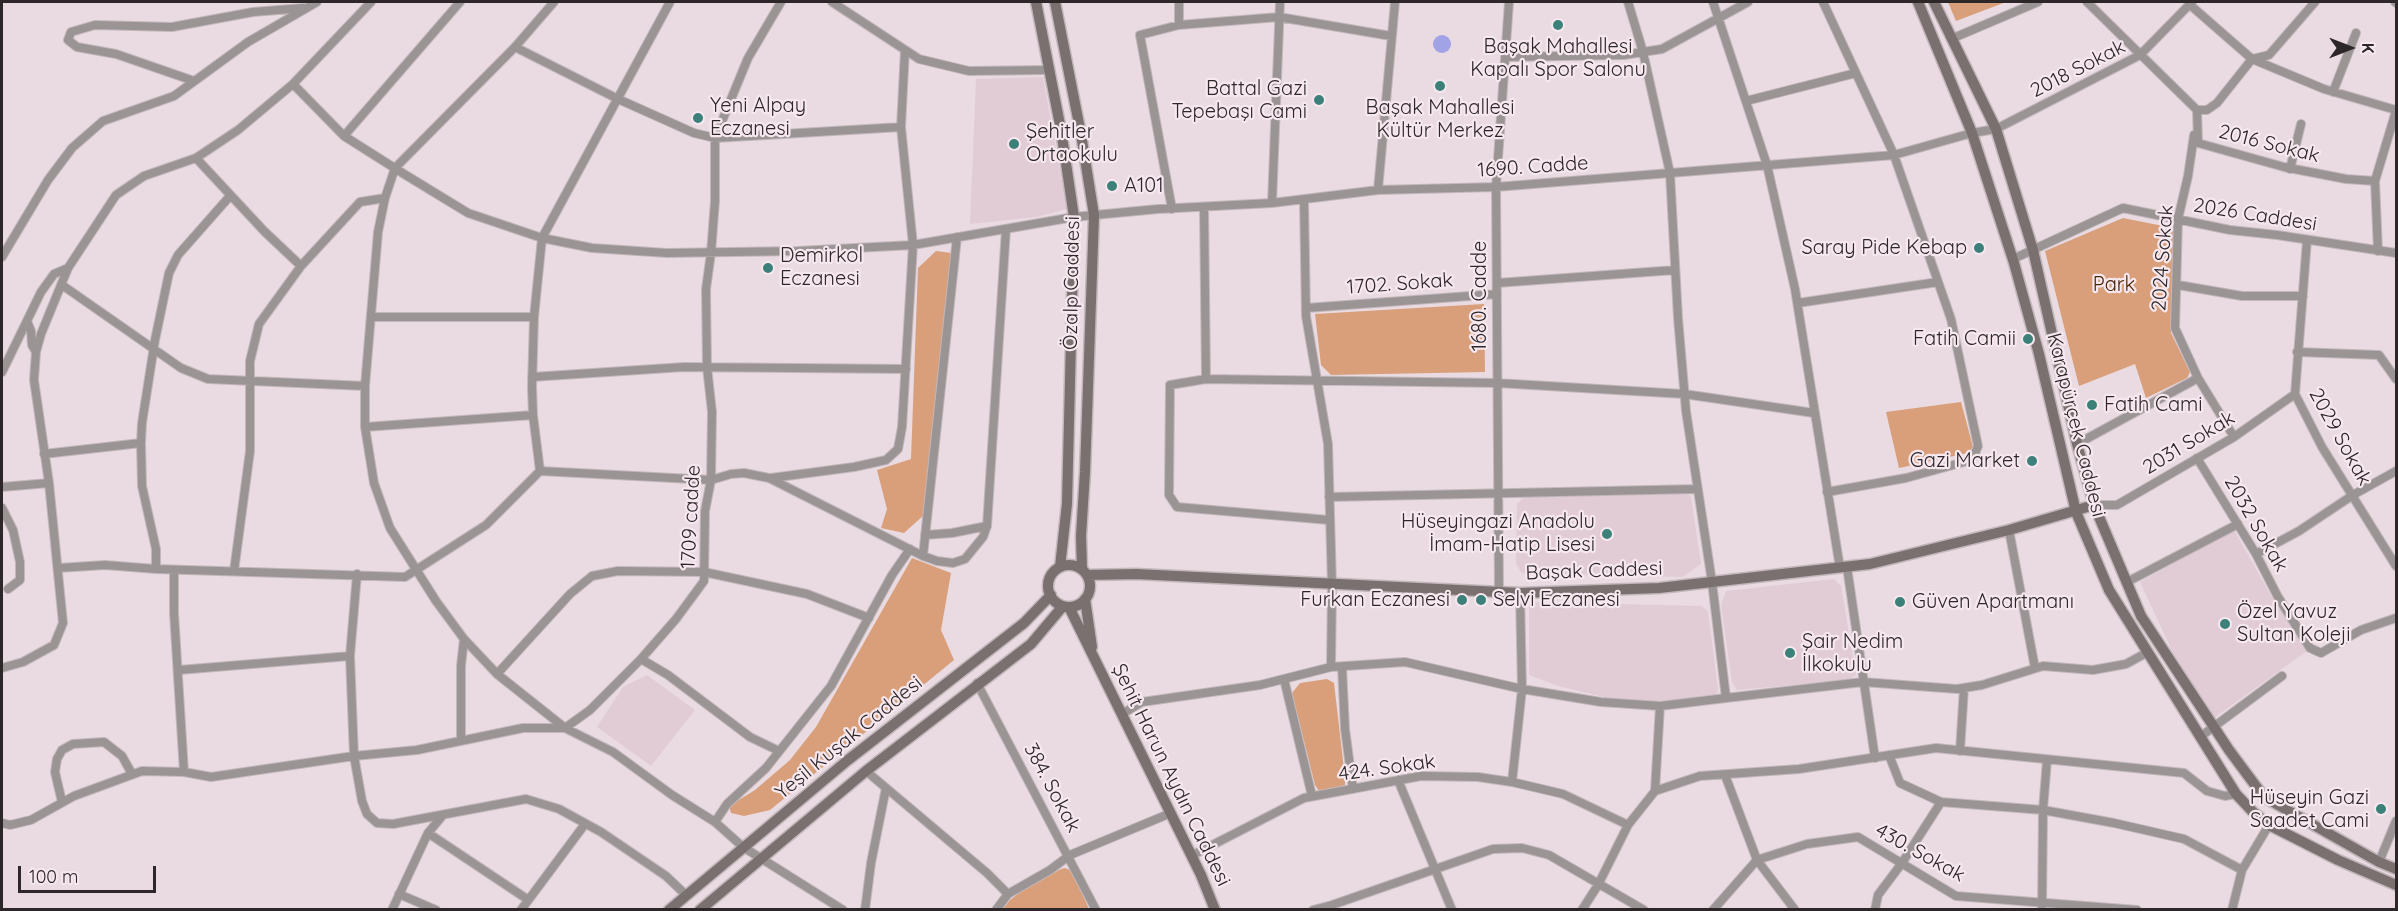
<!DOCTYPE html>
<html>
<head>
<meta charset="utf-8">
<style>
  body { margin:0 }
  #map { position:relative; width:2398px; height:911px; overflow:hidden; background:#e9dbe1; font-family:Quicksand,sans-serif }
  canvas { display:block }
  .frame { position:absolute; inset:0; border:3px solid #2d272a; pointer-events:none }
  .north { position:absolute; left:2320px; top:18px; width:60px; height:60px; -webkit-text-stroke:4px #f6e8ee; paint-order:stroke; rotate:90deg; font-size:16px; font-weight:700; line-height:24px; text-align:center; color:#2d272a }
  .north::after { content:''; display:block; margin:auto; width:21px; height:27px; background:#2d272a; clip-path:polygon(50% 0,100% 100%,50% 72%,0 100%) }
  .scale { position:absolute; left:18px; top:866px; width:138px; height:27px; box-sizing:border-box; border:3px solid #2d272a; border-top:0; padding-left:8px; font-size:18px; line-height:21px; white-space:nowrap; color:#2d272a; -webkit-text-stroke:4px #f6e8ee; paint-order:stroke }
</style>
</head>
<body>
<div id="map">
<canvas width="2398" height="911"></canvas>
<div class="frame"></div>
<div class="north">K</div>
<div class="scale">100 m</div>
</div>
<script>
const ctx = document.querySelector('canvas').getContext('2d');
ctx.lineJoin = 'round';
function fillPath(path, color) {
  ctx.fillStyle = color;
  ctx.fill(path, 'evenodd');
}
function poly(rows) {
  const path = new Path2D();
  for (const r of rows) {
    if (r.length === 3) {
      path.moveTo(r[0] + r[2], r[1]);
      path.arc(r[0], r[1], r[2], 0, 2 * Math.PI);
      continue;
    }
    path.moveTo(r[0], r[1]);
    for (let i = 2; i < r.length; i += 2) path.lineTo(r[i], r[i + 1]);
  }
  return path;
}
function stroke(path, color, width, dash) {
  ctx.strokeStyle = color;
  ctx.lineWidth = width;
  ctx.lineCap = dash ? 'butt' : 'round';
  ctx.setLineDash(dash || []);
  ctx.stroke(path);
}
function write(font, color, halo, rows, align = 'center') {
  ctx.font = font + ' Quicksand,sans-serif';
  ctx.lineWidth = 4.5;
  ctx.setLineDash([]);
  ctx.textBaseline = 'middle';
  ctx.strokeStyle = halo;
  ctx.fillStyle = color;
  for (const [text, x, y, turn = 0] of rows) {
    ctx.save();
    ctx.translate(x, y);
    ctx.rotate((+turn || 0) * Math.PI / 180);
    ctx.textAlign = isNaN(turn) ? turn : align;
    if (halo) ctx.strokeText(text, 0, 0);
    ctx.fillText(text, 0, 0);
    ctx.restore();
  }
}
fillPath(poly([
  [1043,77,1067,209,1036,217,970,224,976,79],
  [1687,493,1691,497,1701,564,1682,577,1522,573,1516,564,1517,504,1524,497],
  [2234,530,2272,597,2307,651,2214,718,2174,655,2140,582],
  [1834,579,1841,586,1856,675,1849,680,1737,690,1732,682,1721,605,1726,591],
  [1534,602,1701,606,1708,611,1718,689,1717,693,1714,696,1646,702,1608,698,1558,686,1529,675,1529,606],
  [647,675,695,710,651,766,597,727,623,687]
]), '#e1ccd6');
fillPath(poly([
  [1948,2,2006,2,1956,21],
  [2123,218,2173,228,2171,333,2190,372,2187,378,2146,398,2135,364,2079,386,2045,251],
  [936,251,951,253,924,515,904,533,881,528,887,509,877,470,911,459,918,268],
  [1484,304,1485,372,1331,375,1321,365,1315,314],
  [1961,402,1973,447,1968,453,1899,468,1886,412],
  [912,558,951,573,941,630,954,660,770,810,744,816,731,813,729,806,755,790,790,760,816,727],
  [1327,679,1334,683,1345,778,1345,785,1324,792,1319,791,1315,785,1292,693,1300,683],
  [1065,868,1072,871,1089,909,1002,910,1010,900,1024,889,1061,869]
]), '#d89f7a');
fillPath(poly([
  [1442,44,9]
]), '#a2a3e7');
const minor = poly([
  [554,2,515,47,395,168,385,198,378,232,365,386,365,427,374,483,390,528,436,601,464,639,497,674,565,728,590,710,641,659,676,619,704,581,705,511,711,480,712,412,707,367,706,289,711,253,715,201,715,138,748,58,781,2],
  [832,2,919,59,969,71,1049,70],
  [1628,2,1643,52,1670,173,1678,318,1686,411,1712,582,1726,698,1863,682,1957,689,1982,685,2043,666,2093,670,2126,664,2148,652],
  [1713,2,1767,165,1795,289,1840,568],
  [1823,2,1894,155,1951,319,1978,446,1974,456,1964,462,1906,478,1827,492],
  [2087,2,2197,110,2198,143,2284,167,2346,179,2375,181],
  [2395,2,2396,3],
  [2189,4,2252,59,2324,89,2396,110],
  [1179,25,1179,2],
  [1951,39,2038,2],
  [515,47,618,99,694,133,715,138,901,127],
  [1506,57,1624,55,1662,49,1748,2],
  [194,81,116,54,77,47,68,40,71,32,95,25,172,27,253,12,303,8],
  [293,84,344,136,404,174,468,213,542,238,592,248,667,253,798,251,913,245,1074,217,1158,209,1272,203,1378,190,1496,187,1894,155,1972,133,1996,129,2140,55,2192,2],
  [2333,92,2356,33],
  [1746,101,1856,73],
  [2197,110,2207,110,2217,103,2252,59,2269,55,2315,2],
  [2194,135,2188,176,2178,219,2175,328,2198,378,2234,437],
  [344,136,460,2],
  [196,158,264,231,301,266],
  [2290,169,2301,124],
  [1378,190,1395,2],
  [1272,203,1280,2],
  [1204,207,1206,379],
  [1172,209,1140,35,1179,25,1279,17,1391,36],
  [2307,240,2295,394,2322,447,2396,566],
  [2378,251,2375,181,2396,111],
  [2,257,48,180,72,148,103,121,174,96,248,42,317,2],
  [2013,259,2123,208,2230,230,2277,235,2396,253],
  [1497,283,1675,270],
  [62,285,181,368,208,379,365,386],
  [2178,285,2242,296,2303,296],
  [1798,303,1938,282],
  [1306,308,1497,294],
  [372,317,534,317],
  [27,321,31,331,32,345,36,352],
  [2297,352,2379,355,2396,379],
  [2,372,41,292,54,274,68,268],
  [532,377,684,367,906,369],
  [365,427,533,415],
  [2077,444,2198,378],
  [44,454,141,443],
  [2197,458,2256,554,2278,597,2310,648,2321,653,2361,630,2396,618],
  [540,471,711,480,731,474,744,473,769,478,923,556,937,561,953,563,965,559,983,537,987,526,1006,229],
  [771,478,854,467,886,460,898,449,902,427,913,245,901,127,905,50],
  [2,487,49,483],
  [1329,497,1697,489],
  [2094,505,2117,505,2234,437,2295,394],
  [2,508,13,530,20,562,20,580,8,589],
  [1329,520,1177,507,1169,495,1170,385,1206,379,1497,383,1684,394,1814,413],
  [2009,530,2035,668],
  [925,535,952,533,987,526],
  [2256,554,2299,531,2353,495,2396,471],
  [923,556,957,237],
  [1847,567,1875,758],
  [58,568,105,565,156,569,405,577,486,525,540,471,533,415,532,387,534,317,542,238,670,2],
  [156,569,156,549,142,486,141,443,142,423,155,340,169,273,178,255,230,196],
  [174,570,174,613,184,772,211,777,354,756,417,750,523,728,565,728,613,752,672,795,715,822,743,847,843,910],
  [234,571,250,451,250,361,259,324,301,266,360,202,385,198],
  [2127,582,2238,524],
  [1499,592,1496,187,1509,2],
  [350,656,357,574],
  [641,659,668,675,750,737,779,751],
  [1331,667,1405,662,1522,689,1601,702,1660,706,1726,698],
  [1342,667,1345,729,1353,789],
  [2,668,23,662,54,645,63,623,49,483,34,380,36,352,41,334,68,268,116,195,144,176,196,158,238,130,293,84,371,2],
  [179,670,350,656,354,756,362,801,367,814,377,823,393,824,526,799,559,809,601,832,666,876,686,895],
  [497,674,570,594,592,576,618,571,704,572,807,594,869,618],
  [1284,679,1312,796],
  [977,683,1096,910],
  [1122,714,1142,702,1260,685,1331,667,1332,585,1328,444,1306,316,1304,199],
  [2200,737,2282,676],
  [461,740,461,666,464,639],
  [1960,751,1964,688],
  [1889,755,1900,783,1941,802,2043,810,2114,823,2184,839,2242,870],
  [866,771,987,873,1008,894],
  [1725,775,1757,860,1795,910],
  [1398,780,1452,910],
  [1512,782,1522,689,1520,593],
  [1655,791,1700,776,1799,769,1936,748,2184,773,2207,791,2225,796,2236,794],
  [62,802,55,772,57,759,62,750,73,744,104,742,122,756,132,774],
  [715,822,727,804,766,768,831,686,892,575,910,549],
  [2,823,10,825,31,820,74,796,142,771,184,772],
  [428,833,527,899],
  [1191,856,1304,798,1421,776,1478,777,1512,782,1563,794,1628,825],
  [2379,862,2396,821],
  [399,894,436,910],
  [392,910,428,833,443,815],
  [521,910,585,824],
  [865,910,871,863,886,788],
  [996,910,1008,894,1050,870,1070,855,1171,813],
  [1313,910,1332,905,1493,849,1522,848,1549,855,1644,910],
  [1582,910,1598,885,1628,825,1655,791,1660,706],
  [1713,910,1757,860,1807,844,1858,837,1956,896,2137,910],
  [1875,910,1878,895,1902,863,1941,802],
  [2042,910,2043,810,2047,760],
  [2232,910,2242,870,2269,825]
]);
const secondary = poly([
  [1036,2,1061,130,1074,217,1067,504,1060,567],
  [1055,2,1081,134,1094,215,1085,472,1081,536,1082,569],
  [1918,2,1972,133,2014,263,2039,354,2076,512,2109,590,2236,794,2252,811,2269,825,2338,860,2396,885],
  [1934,2,1996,129,2033,250,2077,444,2094,505,2141,616,2229,750,2264,797,2379,862,2396,869],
  [1069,586,21],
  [1087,575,1136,574,1520,593,1659,588,1870,564,2009,530,2094,505],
  [1085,599,1092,647],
  [1069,607,1201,875,1215,910],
  [669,910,848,760,1024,623,1051,595],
  [700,910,866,771,1031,644,1063,606]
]);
stroke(minor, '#c3b7bc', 10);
stroke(secondary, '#c3b7bc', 13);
stroke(minor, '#9a9494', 8);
stroke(secondary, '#79706f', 10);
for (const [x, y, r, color] of [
  [1558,25,6,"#3b8179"],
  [1440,86,6,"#3b8179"],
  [1319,100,6,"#3b8179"],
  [698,118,6,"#3b8179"],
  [1014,144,6,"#3b8179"],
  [1112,186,6,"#3b8179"],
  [1979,248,6,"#3b8179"],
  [768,268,6,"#3b8179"],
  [2028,339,6,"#3b8179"],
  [2092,405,6,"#3b8179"],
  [2032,461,6,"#3b8179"],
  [1607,534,6,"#3b8179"],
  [1462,600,6,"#3b8179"],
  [1481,600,6,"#3b8179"],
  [1900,602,6,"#3b8179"],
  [2225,624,6,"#3b8179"],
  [1790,653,6,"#3b8179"],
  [2381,809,6,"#3b8179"]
]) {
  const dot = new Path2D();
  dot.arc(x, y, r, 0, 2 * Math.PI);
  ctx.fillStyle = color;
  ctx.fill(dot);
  stroke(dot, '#f6e8ee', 2);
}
write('20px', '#2d272a', '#f6e8ee', [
  ["Başak Mahallesi",1558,47,"center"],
  ["Kapalı Spor Salonu",1558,70,"center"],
  ["Battal Gazi",1307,89,"right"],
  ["Tepebaşı Cami",1307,112,"right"],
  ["Yeni Alpay",710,106],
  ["Eczanesi",710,129],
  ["Başak Mahallesi",1440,108,"center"],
  ["Kültür Merkez",1440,131,"center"],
  ["Şehitler",1026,132],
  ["Ortaokulu",1026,155],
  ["A101",1124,186],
  ["Saray Pide Kebap",1967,248,"right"],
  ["Demirkol",780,256],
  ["Eczanesi",780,279],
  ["Fatih Camii",2016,339,"right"],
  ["Fatih Cami",2104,405],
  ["Gazi Market",2020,461,"right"],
  ["Hüseyingazi Anadolu",1595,522,"right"],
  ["İmam-Hatip Lisesi",1595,545,"right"],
  ["Furkan Eczanesi",1450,600,"right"],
  ["Selvi Eczanesi",1493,600],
  ["Güven Apartmanı",1912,602],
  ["Özel Yavuz",2237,612],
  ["Sultan Koleji",2237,635],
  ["Şair Nedim",1802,642],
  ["İlkokulu",1802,665],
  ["Hüseyin Gazi",2369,798,"right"],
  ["Saadet Cami",2369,821,"right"]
], 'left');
write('20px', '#2d272a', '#f6e8ee', [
  ["2018 Sokak",2078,69,-27],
  ["2016 Sokak",2269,144,14],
  ["1690. Cadde",1533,167,-4],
  ["2026 Caddesi",2255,215,9],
  ["2024 Sokak",2163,258,-86],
  ["Özalp Caddesi",1072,283,-89],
  ["1702. Sokak",1400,284,-4],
  ["1680. Cadde",1480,296,-90],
  ["Karapürçek Caddesi",2076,425,76],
  ["2029 Sokak",2340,437,61],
  ["2031 Sokak",2189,443,-31],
  ["1709 cadde",691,517,-87],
  ["2032 Sokak",2256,524,60],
  ["Başak Caddesi",1594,571,-2],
  ["Yeşil Kuşak Caddesi",849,738,-39],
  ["424. Sokak",1387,768,-8],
  ["Şehit Harun Aydın Caddesi",1171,775,64],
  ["384. Sokak",1052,788,62],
  ["430. Sokak",1920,853,29]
]);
write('20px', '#4c2200', '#f6e8ee', [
  ["Park",2114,285]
]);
</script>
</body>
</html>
